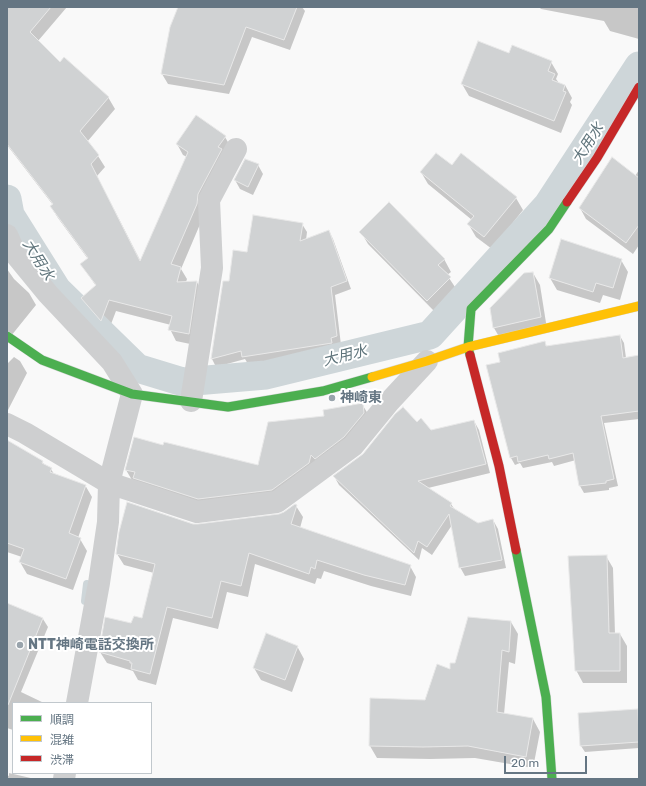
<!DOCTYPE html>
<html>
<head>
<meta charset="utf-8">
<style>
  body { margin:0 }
  #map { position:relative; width:646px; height:786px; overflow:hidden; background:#f9f9f9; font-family:Rubik,"Noto Sans JP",sans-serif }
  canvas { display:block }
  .frame { position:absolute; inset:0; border:8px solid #657683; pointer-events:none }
  .legend { position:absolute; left:12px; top:702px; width:140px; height:72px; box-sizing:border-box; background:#fff; border:1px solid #c1c8cd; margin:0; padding:5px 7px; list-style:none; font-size:12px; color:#657683 }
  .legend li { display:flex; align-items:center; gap:8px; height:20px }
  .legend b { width:20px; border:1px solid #c1c8cd }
  .scale { position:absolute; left:504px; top:756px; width:83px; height:18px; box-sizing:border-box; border:2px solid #657683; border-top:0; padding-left:5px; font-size:12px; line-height:14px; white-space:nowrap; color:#657683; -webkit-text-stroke:3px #fff; paint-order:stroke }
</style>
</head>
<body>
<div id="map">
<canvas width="646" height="786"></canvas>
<div class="frame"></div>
<ul class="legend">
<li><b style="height:5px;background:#4caf50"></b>順調</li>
<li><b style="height:5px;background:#ffc107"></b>混雑</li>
<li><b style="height:5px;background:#c62828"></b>渋滞</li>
</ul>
<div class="scale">20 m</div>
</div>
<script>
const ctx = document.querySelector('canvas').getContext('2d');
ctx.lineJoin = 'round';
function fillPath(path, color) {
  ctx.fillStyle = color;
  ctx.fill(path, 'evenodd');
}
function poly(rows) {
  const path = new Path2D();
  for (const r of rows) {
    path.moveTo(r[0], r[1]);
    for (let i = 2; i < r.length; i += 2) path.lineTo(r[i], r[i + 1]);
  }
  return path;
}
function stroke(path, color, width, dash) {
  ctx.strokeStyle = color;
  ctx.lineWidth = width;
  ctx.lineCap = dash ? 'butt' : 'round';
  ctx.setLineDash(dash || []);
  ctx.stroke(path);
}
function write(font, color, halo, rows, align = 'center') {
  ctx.font = font + ' Rubik,"Noto Sans JP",sans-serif';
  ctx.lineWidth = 4;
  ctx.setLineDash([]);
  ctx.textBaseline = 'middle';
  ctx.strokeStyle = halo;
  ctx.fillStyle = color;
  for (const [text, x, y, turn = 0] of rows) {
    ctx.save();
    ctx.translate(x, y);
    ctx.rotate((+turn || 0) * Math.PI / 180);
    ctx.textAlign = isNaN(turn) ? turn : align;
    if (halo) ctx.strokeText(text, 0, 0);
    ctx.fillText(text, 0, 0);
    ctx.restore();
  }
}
fillPath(poly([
  [24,7,67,7,38,41,60,64,108,97,115,109,87,142,98,156,105,167,97,176,141,262,187,157,183,155,177,144,197,117,225,137,232,149,181,269,187,279,186,282,197,282,203,294,195,345,176,341,170,329,171,325,116,311,108,332,89,310,82,298,96,286,81,264,88,259,58,218,51,207,53,205,7,145,7,30],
  [179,7,302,7,305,11,290,50,252,37,229,94,168,84,162,74,171,27],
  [539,7,639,7,639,39,610,31,604,21,541,9],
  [510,54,551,62,558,74,556,79,559,83,565,85,572,98,570,102,572,105,561,133,469,96,462,84],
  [258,165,263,174,253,195,240,189,235,180],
  [452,167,516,198,523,210,492,249,476,237,469,225,472,220,428,184,421,172],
  [639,170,639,183,635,176],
  [639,199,639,245,633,254,586,219,580,208],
  [302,224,307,232,306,240,329,231,333,239,351,289,335,295,341,345,335,346,336,351,248,364,245,359,216,367,212,359,230,282,248,253],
  [361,232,444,259,451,272,447,275,457,290,435,312,368,244],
  [621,260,628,272,620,300,603,295,600,303,557,290,550,278],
  [7,269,14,279,29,293,36,305,11,336,7,339],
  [533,273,540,285,547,329,501,340,494,328,491,308],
  [620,336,624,343,626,358,639,356,639,419,604,423,618,486,609,488,609,490,584,493,580,486,576,460,554,466,552,462,523,468,520,463,515,465,511,458,501,363,545,342,547,347],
  [14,357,20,361,27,373,7,412,7,364],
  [362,404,368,414,369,424,278,500,205,509,132,480,126,470,164,446,258,467],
  [474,421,479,430,490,473,428,488,451,504,455,510,478,524,493,520,498,529,506,568,465,576,460,567,452,525,432,555,422,548,419,560,339,485,334,476,417,424,431,431],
  [7,442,42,461,45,466,51,469,54,474,85,485,92,497,78,538,80,539,87,551,73,590,27,574,20,562,22,557,7,552],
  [296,506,303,517,300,528,410,566,416,577,411,596,371,586,324,571,321,579,317,578,315,584,255,564,248,597,227,592,218,629,173,618,156,685,138,680,133,671,107,663,100,652,132,625,143,620,154,573,124,565,117,554,193,525,279,515],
  [606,556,613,568,615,634,620,634,627,646,627,683,583,683,576,670],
  [7,604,43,619,48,627,21,692,44,703,13,703,13,730,7,728],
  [511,622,518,634,515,664,509,662,504,714,533,719,540,732,533,768,475,758,430,759,377,758,370,746,425,701,456,664],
  [297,646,304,659,292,692,261,680,254,668],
  [637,710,639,713,639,748,585,752,581,746,579,714],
  [9,773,35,779,7,779,7,775,9,776]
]), '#0003');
stroke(poly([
  [85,601,87,584]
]), '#ced6d9', 8);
stroke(poly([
  [7,199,10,215,57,290,137,368,183,382,266,375,430,335,548,205,639,66]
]), '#ced6d9', 29);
const building = poly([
  [7,7,51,7,30,32,60,62,64,57,109,97,80,131,99,155,91,164,140,261,188,152,176,144,196,115,226,136,218,147,222,149,198,194,197,204,171,264,181,267,177,282,197,281,189,334,168,330,172,316,109,300,101,321,81,298,96,285,80,264,88,258,50,206,53,204,7,144,7,7],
  [178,7,297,7,284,40,246,27,224,85,161,74,170,27,178,7],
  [478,41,509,53,512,45,552,61,548,71,555,74,552,80,565,85,563,91,566,92,554,121,461,84,478,41],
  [436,153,452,165,461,153,517,197,484,237,467,224,474,216,420,172,436,153],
  [612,157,639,178,639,225,626,243,579,208,612,157],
  [245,159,259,164,248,187,234,180,245,159],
  [389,202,445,259,438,265,451,277,427,301,359,232,389,202],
  [253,215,303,223,300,241,329,230,347,281,331,287,337,336,331,338,332,343,242,357,241,351,211,359,223,281,229,281,233,250,247,252,253,215],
  [561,239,622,259,613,288,596,283,593,292,549,278,561,239],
  [533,272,541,317,493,328,490,308,524,273,533,272],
  [620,335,623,358,639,355,639,411,601,416,614,479,606,481,606,483,579,486,573,453,549,459,548,455,518,462,517,456,510,458,486,365,500,362,498,353,545,341,546,346,620,335],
  [363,403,364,413,344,437,315,459,311,455,309,463,272,490,198,499,133,478,135,472,125,470,134,437,163,445,164,442,258,465,268,422,324,416,323,410,363,403],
  [403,407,417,422,421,418,431,430,474,420,486,464,418,481,452,503,450,506,478,523,493,519,502,560,459,568,449,514,427,547,418,541,414,553,333,476,363,454,395,414,403,407],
  [7,440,43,461,42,463,52,468,50,472,86,485,69,533,81,538,66,579,19,562,24,549,7,543,7,440],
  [127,502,193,524,198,524,279,514,284,512,295,504,297,505,291,524,411,565,405,585,364,575,317,560,315,569,311,567,309,574,249,553,241,586,221,581,212,618,167,607,150,674,131,669,132,663,130,663,130,661,99,652,105,617,131,623,134,616,142,618,155,564,116,554,119,532,127,502],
  [607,555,609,633,620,633,620,671,575,671,568,556,607,555],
  [7,603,43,618,8,705,7,705,7,603],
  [468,617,511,621,509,652,502,650,497,712,533,718,526,757,468,746,423,747,369,746,370,698,425,700,437,664,450,669,450,663,455,663,468,617],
  [266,633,298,646,285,680,253,668,266,633],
  [638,709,639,742,580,746,578,713,638,709]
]);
fillPath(building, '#d0d2d3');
stroke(building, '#e8e8e8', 1);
const fast = poly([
  [7,336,42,360,132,394,228,407,323,391,372,377],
  [470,355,468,347,471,309,549,229,567,202],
  [516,550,546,697,552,779]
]);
const slow = poly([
  [372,377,427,361,468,347,639,306]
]);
const jam = poly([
  [567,202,597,158,639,87],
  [470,355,499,466,516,550]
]);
stroke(fast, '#d5d6d7', 10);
stroke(slow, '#d5d6d7', 10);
stroke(jam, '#d5d6d7', 10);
stroke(poly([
  [7,235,16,255,48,294,112,362,132,394,109,483,108,522,99,583,77,703],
  [191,401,212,268,209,200,236,149],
  [7,424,25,433,109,483,197,512,277,502,353,446,389,402,427,361],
  [64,779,65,773]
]), '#cecfd0', 22);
stroke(fast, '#4caf50', 9);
stroke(slow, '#ffc107', 9);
stroke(jam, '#c62828', 9);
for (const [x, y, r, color] of [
  [332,398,4,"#99a4ac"],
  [20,645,4,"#99a4ac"]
]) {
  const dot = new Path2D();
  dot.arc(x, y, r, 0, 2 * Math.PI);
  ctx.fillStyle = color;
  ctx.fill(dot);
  stroke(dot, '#fff', 1.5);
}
write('bold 14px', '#657683', '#fff', [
  ["神崎東",340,398],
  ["NTT神崎電話交換所",28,645]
], 'left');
write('italic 15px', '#60757c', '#fff', [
  ["大用水",588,144,-57],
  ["大用水",38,260,58],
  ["大用水",345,356,-14]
]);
</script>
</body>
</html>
